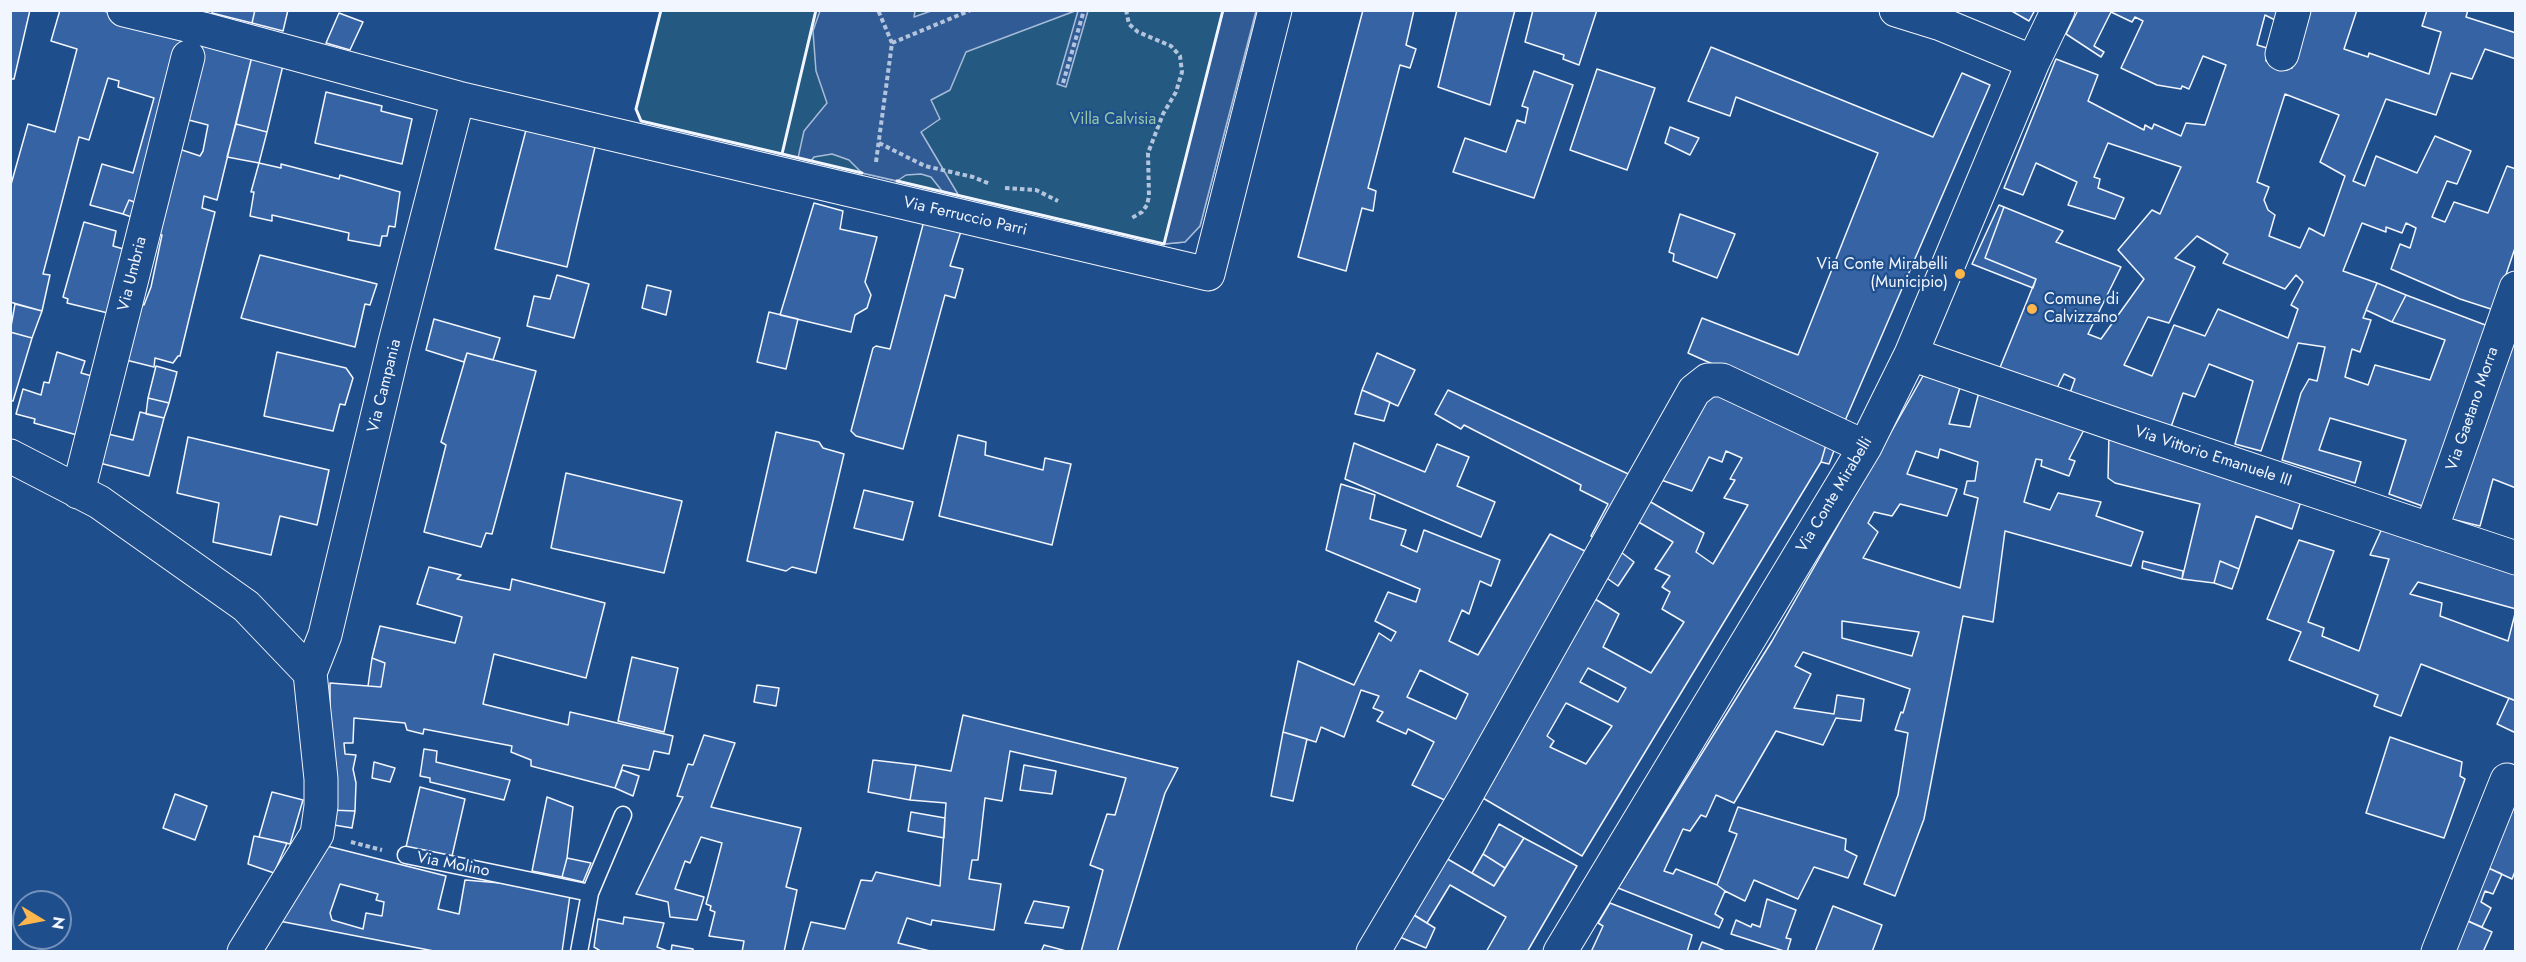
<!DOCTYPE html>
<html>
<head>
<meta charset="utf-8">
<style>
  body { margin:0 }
  #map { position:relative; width:2526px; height:962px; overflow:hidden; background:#1f4e8c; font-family:Jost,sans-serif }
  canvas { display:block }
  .frame { position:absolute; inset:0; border:12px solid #f2f6ff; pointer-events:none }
  .north { position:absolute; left:12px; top:890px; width:60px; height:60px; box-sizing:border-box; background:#1f4e8c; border:2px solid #7391ba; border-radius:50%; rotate:100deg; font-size:16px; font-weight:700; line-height:24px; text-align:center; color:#f2f6ff }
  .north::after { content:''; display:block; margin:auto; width:21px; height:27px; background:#ffb74d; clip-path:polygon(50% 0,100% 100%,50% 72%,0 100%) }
</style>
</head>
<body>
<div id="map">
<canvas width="2526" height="962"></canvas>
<div class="frame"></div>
<div class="north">N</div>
</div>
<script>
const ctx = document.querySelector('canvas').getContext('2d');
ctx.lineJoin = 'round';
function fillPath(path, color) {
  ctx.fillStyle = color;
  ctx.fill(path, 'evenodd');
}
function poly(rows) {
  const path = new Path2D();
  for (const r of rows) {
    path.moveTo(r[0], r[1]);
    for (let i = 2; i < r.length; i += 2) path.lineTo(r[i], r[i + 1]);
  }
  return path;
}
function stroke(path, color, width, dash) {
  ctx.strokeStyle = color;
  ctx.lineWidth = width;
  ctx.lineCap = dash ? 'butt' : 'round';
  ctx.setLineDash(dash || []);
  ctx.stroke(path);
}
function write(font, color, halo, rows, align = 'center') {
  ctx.font = font + ' Jost,sans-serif';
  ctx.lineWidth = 4.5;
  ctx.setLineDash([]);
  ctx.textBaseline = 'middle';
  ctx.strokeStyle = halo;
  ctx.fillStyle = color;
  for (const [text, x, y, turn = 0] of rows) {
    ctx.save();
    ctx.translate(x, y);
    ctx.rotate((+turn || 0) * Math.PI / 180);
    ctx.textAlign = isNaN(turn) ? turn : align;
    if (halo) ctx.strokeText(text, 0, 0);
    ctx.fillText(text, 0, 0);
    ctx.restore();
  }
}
const green = poly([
  [661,11,1256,11,1200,226,1185,242,1164,244,641,121,636,109,661,11]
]);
fillPath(green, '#245a82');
stroke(green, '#a8bbd7', 1.5);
const parking = poly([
  [931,11,1075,11,966,52,950,90,931,100,940,119,921,132,959,196,942,191,931,177,921,174,906,175,897,181,862,173,849,160,832,154,814,157,811,161,798,158,804,131,827,103,816,71,813,31,820,11,915,11,914,17,931,11],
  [1078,11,1088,11,1066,87,1057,84,1078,11],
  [1223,11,1256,11,1200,226,1185,242,1164,244,1223,11]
]);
fillPath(parking, '#305b95');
stroke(parking, '#a8bbd7', 1.5);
const building = poly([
  [10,10,30,10,14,79,11,79,10,82,10,10],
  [60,10,100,10,187,34,142,205,129,200,123,214,90,205,102,164,133,173,154,98,118,87,119,81,108,78,89,140,79,137,43,274,50,275,42,311,10,302,10,188,28,124,55,132,77,49,51,41,60,10],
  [213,10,255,10,252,23,212,13,213,10],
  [255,10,288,10,283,31,252,23,255,10],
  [1363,10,1414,10,1406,45,1416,49,1410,68,1400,65,1368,188,1376,191,1373,211,1362,208,1346,271,1298,257,1363,10],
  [1457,10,1515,10,1490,105,1438,87,1457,10],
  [1533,10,1597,10,1579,65,1563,59,1564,55,1525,42,1533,10],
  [2010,10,2035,10,2029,21,2010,10],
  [2078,10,2279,10,2275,20,2265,15,2257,45,2267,48,2266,61,2292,68,2311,10,2357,10,2344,49,2368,57,2369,53,2429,74,2441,32,2422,26,2427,10,2468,10,2466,17,2516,33,2516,59,2485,49,2472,79,2451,73,2436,115,2386,99,2353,181,2365,186,2376,156,2417,173,2435,136,2471,151,2457,184,2447,181,2432,217,2445,222,2454,202,2488,213,2507,166,2516,169,2516,245,2494,310,2460,299,2391,269,2400,244,2410,248,2416,228,2406,223,2402,233,2386,227,2386,232,2362,223,2343,271,2377,283,2363,318,2371,320,2360,352,2352,349,2345,377,2368,385,2375,365,2430,380,2445,340,2392,322,2406,295,2488,326,2428,508,2389,494,2406,440,2330,418,2319,450,2361,462,2355,483,2282,460,2301,393,2309,379,2317,381,2325,347,2298,343,2261,451,2235,444,2253,381,2209,364,2195,397,2183,393,2171,427,2070,393,2075,379,2064,374,2056,390,1999,370,2036,279,1985,258,2004,207,2063,231,2056,242,2121,267,2088,334,2101,339,2144,279,2118,250,2152,210,2160,214,2181,167,2108,143,2094,177,2100,179,2098,188,2124,198,2115,219,2068,205,2077,182,2036,163,2023,195,2004,188,2056,59,2098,75,2088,101,2144,130,2145,125,2152,129,2154,124,2181,136,2186,123,2205,125,2226,65,2203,56,2189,89,2182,86,2181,89,2157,85,2121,68,2143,21,2135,17,2132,22,2111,12,2094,46,2104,52,2101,57,2066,34,2078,10],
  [2285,94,2339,115,2320,162,2345,176,2324,236,2309,228,2300,248,2269,236,2275,215,2268,210,2264,200,2269,187,2257,182,2285,94],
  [2197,236,2228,254,2223,263,2285,289,2296,275,2303,282,2291,305,2298,309,2288,338,2218,309,2205,336,2174,325,2152,376,2124,365,2148,317,2169,323,2195,267,2175,258,2197,236],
  [339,13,363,22,350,50,326,43,339,13],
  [200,37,253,52,217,200,204,196,202,208,215,212,180,356,178,356,173,363,155,358,154,367,122,359,137,302,144,305,151,287,162,235,156,234,179,149,200,156,203,151,208,125,181,118,200,37],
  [1711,47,1933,137,1962,73,1990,85,1844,423,1688,353,1702,318,1798,355,1878,153,1736,97,1730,116,1688,101,1711,47],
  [253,52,284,61,267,132,236,124,253,52],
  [1597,69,1655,88,1627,170,1570,150,1597,69],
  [1534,71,1573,85,1534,198,1453,172,1465,138,1506,152,1517,120,1525,123,1528,108,1522,106,1534,71],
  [326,92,382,106,381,111,412,119,402,164,315,143,326,92],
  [236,124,267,132,259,163,227,157,236,124],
  [1670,127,1699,138,1690,155,1665,143,1670,127],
  [526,130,595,147,567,267,495,249,526,130],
  [259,163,281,168,281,164,339,179,340,175,400,192,395,227,389,226,387,236,382,236,380,246,348,240,349,233,272,215,272,221,250,216,254,192,251,192,259,163],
  [129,200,142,205,140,220,123,214,129,200],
  [814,203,843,211,840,229,877,237,865,282,871,295,867,308,855,315,851,332,780,315,814,203],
  [1999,205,2004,207,1985,258,2036,279,2033,288,1972,264,1999,205],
  [1680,214,1735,234,1717,278,1673,261,1674,254,1669,252,1680,214],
  [925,217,962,228,950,266,963,269,955,298,945,295,903,449,856,436,851,431,873,348,876,346,890,349,925,217],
  [84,222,116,231,113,246,134,252,116,315,67,303,68,299,63,297,84,222],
  [260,255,377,284,370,305,365,304,355,347,241,318,260,255],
  [557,275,589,284,574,338,527,326,534,296,550,299,557,275],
  [2377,283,2406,295,2392,322,2366,310,2377,283],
  [647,285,671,291,666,315,642,308,647,285],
  [15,304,42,311,32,338,10,332,15,304],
  [769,312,798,319,786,369,757,362,769,312],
  [434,319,500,338,493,360,467,353,464,362,426,350,434,319],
  [2516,329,2516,488,2493,479,2480,526,2451,519,2516,329],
  [10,332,32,338,13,401,10,401,10,332],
  [57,352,85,361,81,373,99,378,84,437,34,423,35,419,16,414,23,389,41,395,44,382,49,383,57,352],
  [277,352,346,368,353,378,345,405,340,404,333,431,264,416,277,352],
  [467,353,536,371,492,534,486,533,481,547,424,532,446,445,441,442,467,353],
  [1377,353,1415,370,1398,406,1362,390,1377,353],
  [156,366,177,372,169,403,148,398,156,366],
  [1923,376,1961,384,1949,424,1970,427,1979,392,2086,426,2069,459,2075,461,2069,476,2041,466,2042,460,2036,459,2024,502,2050,510,2058,493,2101,502,2096,516,2143,532,2131,566,2005,531,1993,622,1963,616,1924,819,1895,896,1864,884,1898,795,1908,733,1895,730,1901,712,1903,713,1910,689,1803,652,1795,666,1811,674,1794,708,1834,714,1837,695,1864,699,1861,721,1836,718,1823,745,1776,731,1734,803,1716,795,1706,817,1701,815,1690,831,1683,829,1664,871,1673,874,1676,869,1717,885,1725,891,1715,914,1723,919,1719,928,1618,888,1772,641,1923,376],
  [1940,449,1978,462,1975,481,1967,481,1964,494,1978,498,1960,588,1863,558,1878,532,1868,523,1874,512,1892,516,1900,504,1947,516,1957,489,1907,474,1916,451,1938,458,1940,449],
  [1842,621,1919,632,1912,656,1842,638,1842,621],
  [1362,390,1390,402,1384,421,1355,414,1362,390],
  [1448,390,1639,479,1604,542,1591,536,1608,504,1580,490,1581,485,1464,425,1461,429,1435,414,1448,390],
  [1714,390,1828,438,1821,462,1582,856,1476,794,1592,597,1619,614,1603,647,1651,673,1684,622,1662,609,1670,592,1662,587,1670,576,1655,569,1673,542,1635,520,1649,501,1704,533,1696,552,1713,564,1748,505,1724,498,1735,480,1730,479,1742,458,1726,451,1722,462,1709,457,1692,491,1653,477,1714,390],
  [1588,668,1626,688,1618,702,1580,682,1588,668],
  [1566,703,1612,726,1586,764,1550,747,1554,741,1547,736,1566,703],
  [148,398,169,403,164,418,146,414,148,398],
  [140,412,164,418,149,476,96,462,104,433,133,440,140,412],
  [776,432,819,442,823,448,844,454,816,573,792,567,786,571,747,561,776,432],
  [2109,433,2302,498,2292,529,2256,516,2239,569,2220,561,2214,583,2182,579,2200,504,2115,483,2108,478,2109,433],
  [958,435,986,442,985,455,1043,470,1045,458,1071,464,1052,545,939,516,958,435],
  [188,437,329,470,317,525,280,516,271,555,213,542,219,503,177,493,188,437],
  [1828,438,1838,440,1829,464,1821,462,1828,438],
  [1354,443,1425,472,1437,444,1469,457,1457,486,1495,502,1481,537,1345,479,1354,443],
  [566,473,682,501,664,573,551,548,566,473],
  [1341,484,1375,495,1370,519,1406,530,1401,545,1417,552,1424,530,1500,560,1491,586,1480,581,1469,614,1462,610,1449,641,1478,655,1550,534,1593,555,1449,802,1412,785,1434,742,1408,729,1406,734,1377,721,1383,712,1373,708,1379,696,1361,690,1344,737,1321,727,1316,742,1283,732,1298,661,1354,685,1379,633,1391,641,1396,632,1375,621,1388,592,1416,602,1420,589,1326,550,1341,484],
  [1420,670,1468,694,1456,719,1407,697,1420,670],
  [864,490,913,502,903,540,854,528,864,490],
  [2384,524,2516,564,2516,609,2418,582,2410,594,2442,603,2440,616,2508,641,2516,610,2516,701,2421,664,2401,716,2374,706,2378,695,2289,660,2301,632,2267,619,2299,540,2334,551,2308,622,2324,628,2322,636,2359,651,2389,559,2370,555,2384,524],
  [1617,549,1634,562,1618,586,1601,574,1617,549],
  [2143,561,2183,571,2182,579,2142,568,2143,561],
  [2220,561,2239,569,2232,589,2214,583,2220,561],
  [429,567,461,575,457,579,510,590,512,579,605,603,586,678,494,654,483,704,568,725,570,712,673,736,669,754,654,751,649,770,623,765,615,788,531,766,531,760,511,752,512,746,424,729,423,734,407,730,405,723,354,718,353,743,344,743,345,754,356,755,353,769,356,783,355,811,330,810,330,683,381,687,385,663,372,658,380,626,455,643,462,617,417,604,429,567],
  [632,657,678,668,664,732,618,721,632,657],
  [372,658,385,663,381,687,368,686,372,658],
  [757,685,779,688,776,706,754,702,757,685],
  [2509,698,2516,701,2516,733,2497,724,2509,698],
  [963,715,1178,768,1165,793,1117,952,1081,952,1103,870,1090,865,1107,814,1115,815,1126,778,1010,751,1002,801,985,798,978,860,972,860,969,879,1001,884,994,930,932,920,931,925,907,918,898,943,934,952,802,952,811,922,845,929,861,880,872,881,876,872,940,886,946,803,910,800,916,765,951,771,963,715],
  [1283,732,1307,739,1293,801,1271,796,1283,732],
  [704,735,735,743,711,807,801,828,786,887,797,890,784,952,742,952,744,941,709,936,715,912,710,910,711,906,706,904,722,843,701,837,690,863,685,861,675,889,704,897,697,920,670,917,668,902,636,894,683,797,677,796,688,764,693,765,704,735],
  [2390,737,2462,762,2460,776,2465,779,2444,838,2366,813,2390,737],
  [424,749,437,751,436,762,510,780,504,800,430,782,430,778,420,776,424,749],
  [873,760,916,765,910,800,868,792,873,760],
  [374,762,395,768,390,782,372,778,374,762],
  [1024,765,1056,771,1052,794,1020,790,1024,765],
  [622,770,639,776,633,796,615,788,622,770],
  [2516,783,2516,869,2512,879,2484,866,2516,783],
  [420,787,465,799,452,856,406,847,420,787],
  [272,792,303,800,290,844,259,837,272,792],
  [175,794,207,806,195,840,163,828,175,794],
  [547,797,573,807,567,858,562,877,532,871,547,797],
  [1738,807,1846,839,1845,850,1857,856,1848,878,1814,867,1798,899,1754,880,1745,901,1725,891,1717,885,1737,834,1729,831,1738,807],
  [330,810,355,811,352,828,328,824,330,810],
  [911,812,945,818,944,838,908,831,911,812],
  [1499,824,1524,838,1505,868,1483,854,1499,824],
  [254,836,287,843,274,873,248,864,254,836],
  [1524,838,1577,866,1527,952,1486,952,1506,917,1450,885,1427,923,1405,909,1439,854,1494,886,1524,838],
  [327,846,446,876,438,909,459,914,465,880,536,886,570,895,562,952,439,952,279,921,327,846],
  [340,884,378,894,376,900,384,902,382,916,366,913,363,929,332,920,330,913,340,884],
  [1483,854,1505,868,1494,886,1472,873,1483,854],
  [567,858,591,863,583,882,562,877,567,858],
  [2484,866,2502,874,2493,894,2485,891,2481,902,2491,908,2482,927,2461,918,2484,866],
  [1767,899,1796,910,1786,938,1791,939,1787,952,1731,934,1736,920,1751,927,1752,924,1760,927,1767,899],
  [1034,901,1069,907,1063,928,1025,923,1034,901],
  [1610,903,1692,935,1687,952,1591,952,1603,926,1598,923,1610,903],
  [1833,906,1882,925,1872,952,1815,952,1833,906],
  [1407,911,1435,928,1426,948,1395,935,1407,911],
  [624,917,664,923,657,947,670,952,602,952,594,947,598,919,623,924,624,917],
  [2461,918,2492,932,2483,952,2448,952,2461,918],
  [1702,942,1728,952,1698,952,1702,942],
  [672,945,693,949,693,952,671,952,672,945],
  [1044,945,1070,952,1041,952,1044,945]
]);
fillPath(building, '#3563a3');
stroke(building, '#f2f6ff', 1.5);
const lane = poly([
  [406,855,590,893,579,952],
  [590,893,623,815]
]);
const street = poly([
  [124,10,203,29,458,98,1208,274,1275,10],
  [1896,10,1941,24,2033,62],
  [2282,54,2294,10],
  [1911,354,2123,427,2516,558],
  [10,456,99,502,246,606,310,673,321,779,321,806,317,834,244,952],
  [78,492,188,57],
  [2431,530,2516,288],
  [310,673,325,635,395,342,458,98],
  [1373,952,1463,801,1694,391,1708,380,1722,380,1865,447],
  [1560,952,1865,447,1911,354,2033,62,2058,10],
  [2438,952,2507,780]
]);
stroke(lane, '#f2f6ff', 19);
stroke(street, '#f2f6ff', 35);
stroke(poly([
  [1126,10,1129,24,1138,32,1171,46,1180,56,1182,72,1176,92,1163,114,1148,153,1149,196,1147,205,1142,212,1130,219],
  [892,43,971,10],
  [1063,83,1084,10],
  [879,143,925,166,973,177,990,184],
  [876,162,892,43,878,10],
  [1005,188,1036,190,1058,201],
  [351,842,382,850]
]), '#b3c4dc', 4, [4.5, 3]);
stroke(lane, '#1f4e8c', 16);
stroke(street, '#1f4e8c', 33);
stroke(poly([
  [661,10,636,109,641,121,782,154],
  [816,10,782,154,862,173],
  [897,181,1164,244,1223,10]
]), '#f2f6ff', 3);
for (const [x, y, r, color] of [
  [1960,274,6,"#ffb74d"],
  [2032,309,6,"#ffb74d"]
]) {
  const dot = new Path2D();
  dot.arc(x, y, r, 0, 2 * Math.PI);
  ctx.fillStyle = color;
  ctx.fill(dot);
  stroke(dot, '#1f4e8c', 2);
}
write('16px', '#97c8a6', '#1f4e8c', [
  ["Villa Calvisia",1113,120]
]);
write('16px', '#f2f6ff', '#1f4e8c', [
  ["Via Ferruccio Parri",965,217,13],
  ["Via Umbria",133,274,-76],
  ["Via Campania",385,386,-76],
  ["Via Gaetano Morra",2473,409,-71],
  ["Via Vittorio Emanuele III",2213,457,18],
  ["Via Conte Mirabelli",1835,495,-59],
  ["Via Molino",453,865,11]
]);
write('16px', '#f2f6ff', '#1f4e8c', [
  ["Via Conte Mirabelli",1948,265],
  ["(Municipio)",1948,283],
  ["Comune di",2044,300,"left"],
  ["Calvizzano",2044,318,"left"]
], 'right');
</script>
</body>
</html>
